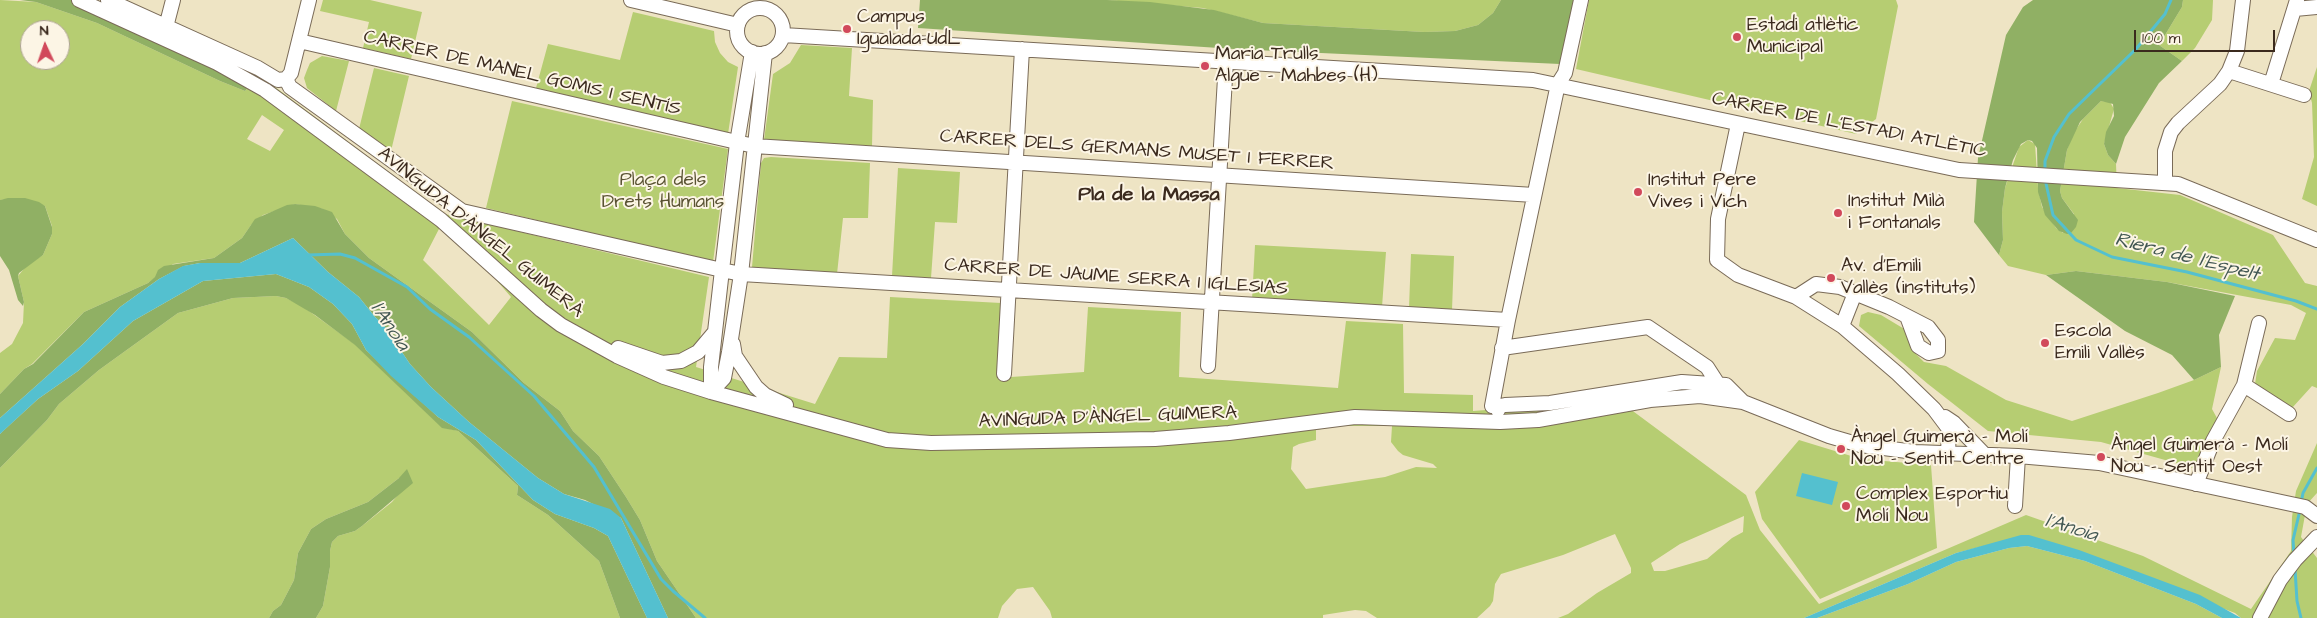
<!DOCTYPE html>
<html>
<head>
<meta charset="utf-8">
<style>
  body { margin:0 }
  #map { position:relative; width:2317px; height:618px; overflow:hidden; background:#eee4c4; font-family:"Architects Daughter",sans-serif }
  canvas { display:block }
  .north { position:absolute; left:20px; top:20px; width:50px; height:50px; box-sizing:border-box; background:#fcf5e5; border:1px solid #afa495; border-radius:50%; rotate:357deg; font-size:14px; font-weight:700; line-height:20px; text-align:center; color:#3b2a1e }
  .north::after { content:''; display:block; margin:auto; width:18px; height:22px; background:#d1495b; clip-path:polygon(50% 0,100% 100%,50% 72%,0 100%) }
  .scale { position:absolute; left:2134px; top:30px; width:141px; height:22px; box-sizing:border-box; border:2px solid #3b2a1e; border-top:0; padding-left:6px; font-size:15px; line-height:18px; white-space:nowrap; color:#3b2a1e; -webkit-text-stroke:4px #fcf5e5; paint-order:stroke }
</style>
</head>
<body>
<div id="map">
<canvas width="2317" height="618"></canvas>
<div class="north">N</div>
<div class="scale">100 m</div>
</div>
<script>
const ctx = document.querySelector('canvas').getContext('2d');
ctx.lineJoin = 'round';
function fillPath(path, color) {
  ctx.fillStyle = color;
  ctx.fill(path, 'evenodd');
}
function poly(rows) {
  const path = new Path2D();
  for (const r of rows) {
    if (r.length === 3) {
      path.moveTo(r[0] + r[2], r[1]);
      path.arc(r[0], r[1], r[2], 0, 2 * Math.PI);
      continue;
    }
    path.moveTo(r[0], r[1]);
    for (let i = 2; i < r.length; i += 2) path.lineTo(r[i], r[i + 1]);
  }
  return path;
}
function stroke(path, color, width, dash) {
  ctx.strokeStyle = color;
  ctx.lineWidth = width;
  ctx.lineCap = dash ? 'butt' : 'round';
  ctx.setLineDash(dash || []);
  ctx.stroke(path);
}
function write(font, color, halo, rows, align = 'center') {
  ctx.font = font + ' "Architects Daughter",sans-serif';
  ctx.lineWidth = 4;
  ctx.setLineDash([]);
  ctx.textBaseline = 'middle';
  ctx.strokeStyle = halo;
  ctx.fillStyle = color;
  for (const [text, x, y, turn = 0] of rows) {
    ctx.save();
    ctx.translate(x, y);
    ctx.rotate((+turn || 0) * Math.PI / 180);
    ctx.textAlign = isNaN(turn) ? turn : align;
    if (halo) ctx.strokeText(text, 0, 0);
    ctx.fillText(text, 0, 0);
    ctx.restore();
  }
}
fillPath(poly([
  [0,0,36,2,97,23,220,81,245,91,259,75,445,214,709,277,696,367,815,404,839,357,887,358,890,297,1001,303,997,375,1011,377,1084,372,1088,307,1181,312,1179,377,1338,388,1346,321,1403,324,1404,393,1473,395,1473,411,1618,400,1746,495,1760,530,1819,604,2026,515,2143,556,2251,609,2291,551,2292,517,2296,491,2317,443,2317,493,2307,504,2301,537,2317,558,2317,618,2241,618,2235,613,2027,535,1956,553,1804,618,1558,618,1568,614,1597,593,1631,573,1631,568,1615,534,1563,555,1501,574,1495,584,1493,601,1490,606,1477,618,1377,618,1366,611,1355,610,1323,615,1323,618,1052,618,1050,611,1033,587,1017,589,1002,606,998,618,696,618,657,561,640,520,626,497,599,456,573,431,560,411,524,383,472,332,369,258,345,234,337,219,323,209,295,204,263,215,251,225,242,238,214,258,173,264,148,283,84,312,32,364,24,369,0,394,0,353,12,344,23,323,24,302,18,276,28,264,43,255,52,234,52,226,45,206,18,198,0,200],
  [30,30,60,30,60,60,30,60],
  [262,115,284,130,270,151,247,139],
  [440,227,485,267,511,297,489,325,423,260],
  [1338,426,1392,426,1391,442,1398,451,1403,455,1433,464,1437,468,1416,467,1385,477,1306,489,1291,469,1293,447,1299,444,1316,440,1316,430],
  [1744,516,1743,532,1732,538,1707,559,1665,571,1654,571,1651,563,1680,544],
  [323,0,370,0,422,12,411,59,363,48,369,22,320,11],
  [1107,0,1501,0,1493,13,1478,25,1455,31,1424,32,1263,23,1203,8],
  [1589,0,1896,0,1898,6,1876,119,1856,134,1576,69],
  [2183,0,2213,0,2212,20,2195,48,2182,61,2159,45,2182,7],
  [633,12,714,31,715,42,720,53,728,62,738,67,728,134,536,88,548,44,620,60],
  [801,45,852,48,849,96,873,100,872,146,764,140,773,74,790,63],
  [322,56,349,61,336,111,307,88,304,78,307,70,310,63],
  [2317,67,2317,206,2302,199,2314,157,2312,103,2309,91],
  [374,68,409,76,391,151,359,129],
  [512,101,728,149,713,262,486,208],
  [2101,101,2110,102,2114,109,2104,144,2108,155,2116,164,2117,188,2180,195,2273,235,2305,283,2317,286,2317,388,2312,386,2292,408,2255,384,2257,371,2275,338,2295,340,2306,313,2291,305,2167,282,2076,271,2046,275,2008,266,1999,255,2003,240,2002,212,2005,188,2019,147,2028,140,2035,144,2038,188,2042,207,2056,228,2063,233,2074,214,2062,198,2060,191,2067,150,2073,134,2083,119],
  [771,157,870,163,868,218,843,218,837,274,752,267,761,163,764,158],
  [898,168,960,172,957,223,935,222,931,278,892,276],
  [1255,245,1386,252,1382,307,1252,300],
  [1411,254,1454,256,1452,310,1409,308],
  [276,296,286,298,302,306,356,345,442,427,458,431,518,486,517,495,548,515,599,561,620,618,316,618,323,606,330,567,330,551,332,542,338,536,355,531,362,526,392,502,398,495,399,478,368,502,326,519,311,529,298,553,294,580,281,605,273,611,269,618,0,618,0,468,47,420,59,404,99,370,178,313,233,298],
  [1868,312,1881,315,1906,330,1911,349,1924,362,1946,366,2006,400,2072,421,2158,393,2194,380,2221,367,2212,409,2218,420,2197,469,2101,442,1988,431,1928,384,1859,326,1861,315],
  [1799,440,1861,459,1931,465,1937,548,1820,599,1762,519,1755,492],
  [2027,546,2085,561,2196,604,2222,618,1817,618,1908,584,1956,562,2009,548]
]), '#b6cd72');
fillPath(poly([
  [20,0,94,0,259,75,245,91,220,81,97,23,36,2],
  [920,0,1107,0,1150,2,1214,10,1263,23,1424,32,1455,31,1478,25,1493,13,1501,0,1574,0,1560,64,1234,49,918,28],
  [2033,0,2183,0,2182,7,2159,45,2182,61,2159,83,2125,137,2116,164,2108,155,2104,144,2106,132,2114,116,2113,104,2101,101,2080,122,2067,150,2060,191,2062,198,2078,220,2076,227,2071,233,2067,234,2059,231,2045,215,2038,192,2037,148,2032,141,2028,140,2021,144,2013,160,2005,188,2002,212,2003,240,1999,255,1974,222,1978,158,2006,35,2023,7],
  [8,198,25,198,39,202,45,206,52,227,52,234,43,255,19,273,18,276,24,302,23,306,18,300,9,270,0,256,0,200],
  [295,204,315,206,332,212,345,234,369,258,472,332,524,383,560,411,573,431,599,456,626,497,640,520,657,561,696,618,668,618,621,518,585,500,564,494,538,478,469,422,431,387,410,364,383,324,375,317,359,297,328,272,293,238,240,263,200,263,184,266,159,279,120,307,83,344,0,418,0,394,24,369,33,364,84,312,148,283,155,277,158,270,164,266,214,258,242,238,255,219,287,205],
  [2076,271,2167,282,2235,296,2219,335,2221,367,2194,380,2172,355,2125,331,2046,275],
  [276,274,309,287,333,304,352,324,366,350,438,417,476,440,533,500,555,514,594,528,608,536,647,618,620,618,599,561,548,515,517,495,518,486,458,431,442,428,355,345,315,315,286,298,276,296,233,298,178,313,99,370,59,404,47,420,0,468,0,434,3,431,38,399,78,371,133,321,203,281],
  [407,469,413,483,362,526,355,531,338,536,332,542,330,551,330,567,323,606,316,618,269,618,273,611,281,605,294,580,298,553,311,529,326,519,368,502,399,478]
]), '#90b064');
fillPath(poly([
  [293,238,328,272,359,297,375,317,383,324,410,364,431,387,469,422,538,478,564,494,610,509,621,518,668,618,647,618,608,536,594,528,555,514,533,500,476,440,438,417,391,376,366,350,352,324,333,304,309,287,276,274,203,281,133,321,78,371,38,399,0,434,0,418,83,344,120,307,159,279,183,266,200,263,240,263],
  [1802,473,1838,482,1832,505,1796,496],
  [2021,535,2029,535,2079,550,2133,570,2200,595,2241,618,2222,618,2196,604,2085,561,2027,546,2009,548,1956,562,1908,584,1817,618,1804,618,1956,553]
]), '#54c0cf');
stroke(poly([
  [2045,171,2045,161,2054,137,2069,114,2136,49,2165,14,2171,0],
  [2045,179,2053,215,2076,240,2112,257,2187,272,2296,301,2317,309],
  [308,255,340,254,355,258,407,287,430,309,469,337,534,396,594,467,661,579,673,591,705,618],
  [2301,503,2303,493,2317,468],
  [2294,555,2293,540,2300,510],
  [2295,569,2297,601,2301,618]
]), '#54c0cf', 3);
const minor = poly([
  [79,0,217,63,265,90,441,220,541,310,561,325,617,356,664,377,711,392,887,440,931,443,1155,439,1229,433,1355,417,1500,422,1538,420,1650,400,1700,396,1743,402,1829,436,1860,445,1915,452,2018,456,2099,463,2305,507,2317,516],
  [108,0,258,68,278,80,286,79],
  [631,0,738,25],
  [760,31,23],
  [2295,9,2317,7],
  [166,27,173,0],
  [783,35,1533,80,1959,170,2178,184,2317,240],
  [299,41,754,146,1534,195],
  [2229,71,2304,95],
  [286,79,290,87,462,211,722,270,741,274,1508,320],
  [286,79,291,73,309,0],
  [2271,84,2297,0],
  [1738,124,1718,219,1717,260,1738,275,1796,297,1842,326,1898,374,1934,409,1949,429,1948,453],
  [2165,182,2165,151,2171,132,2178,123,2220,84,2229,71,2237,51,2243,0],
  [1796,297,1816,284,1840,287,1889,307,1928,327,1938,340,1938,351,1929,353,1918,346,1908,319],
  [1842,326,1855,293],
  [733,344,735,356,756,387,765,395,786,405],
  [618,348,662,363,681,361,698,352,714,333],
  [1502,348,1648,327,1707,367,1718,384,1719,390],
  [1208,366,1226,61],
  [1004,374,1022,49],
  [2244,385,2289,414],
  [711,392,724,378,729,352,741,274,765,53],
  [711,392,711,367,722,270,737,143,752,52],
  [1492,406,1508,320,1558,84,1565,73,1581,0],
  [1498,410,1500,406,1505,405,1550,403,1682,382,1726,385,1743,402],
  [1945,417,1954,423,1984,454],
  [2196,484,2213,441,2244,385,2259,323],
  [2015,506,2018,456],
  [2260,618,2280,580,2295,560,2317,537]
]);
stroke(minor, '#7a6b58', 16);
stroke(minor, '#fff', 14);
for (const [x, y, r, color] of [
  [847,29,5,"#d1495b"],
  [1737,37,5,"#d1495b"],
  [1205,66,5,"#d1495b"],
  [1638,192,5,"#d1495b"],
  [1838,213,5,"#d1495b"],
  [1831,278,5,"#d1495b"],
  [2045,343,5,"#d1495b"],
  [1841,449,5,"#d1495b"],
  [2101,457,5,"#d1495b"],
  [1846,506,5,"#d1495b"]
]) {
  const dot = new Path2D();
  dot.arc(x, y, r, 0, 2 * Math.PI);
  ctx.fillStyle = color;
  ctx.fill(dot);
  stroke(dot, '#fcf5e5', 2);
}
write('19px', '#3b2a1e', '#fcf5e5', [
  ["Campus",857,18],
  ["Igualada-UdL",857,40],
  ["Estadi atlètic",1747,26],
  ["Municipal",1747,48],
  ["Maria Trulls",1215,55],
  ["Algue - Mahbes (H)",1215,77],
  ["Institut Pere",1648,181],
  ["Vives i Vich",1648,203],
  ["Institut Milà",1848,202],
  ["i Fontanals",1848,224],
  ["Av. d'Emili",1841,267],
  ["Vallès (instituts)",1841,289],
  ["Escola",2055,332],
  ["Emili Vallès",2055,354],
  ["Àngel Guimerà - Molí",1851,438],
  ["Nou - Sentit Centre",1851,460],
  ["Àngel Guimerà - Molí",2111,446],
  ["Nou - Sentit Oest",2111,468],
  ["Complex Esportiu",1856,495],
  ["Molí Nou",1856,517]
], 'left');
write('19px', '#3b2a1e', '#fcf5e5', [
  ["CARRER DE MANEL GOMIS I SENTÍS",522,74,13],
  ["CARRER DE L'ESTADI ATLÈTIC",1849,126,11],
  ["CARRER DELS GERMANS MUSET I FERRER",1137,151,4],
  ["AVINGUDA D'ÀNGEL GUIMERÀ",480,233,39],
  ["CARRER DE JAUME SERRA I IGLESIAS",1116,278,4],
  ["AVINGUDA D'ÀNGEL GUIMERÀ",1108,418,-2]
]);
write('19px', '#5a5333', '#fcf5e5', [
  ["Plaça dels",663,181],
  ["Drets Humans",663,203]
]);
write('bold 20px', '#3b2a1e', '#fcf5e5', [
  ["Pla de la Massa",1149,196]
]);
write('italic 20px', '#425753', '#fcf5e5', [
  ["Riera de l'Espelt",2187,258,14],
  ["l'Anoia",389,327,56],
  ["l'Anoia",2071,529,17]
]);
</script>
</body>
</html>
